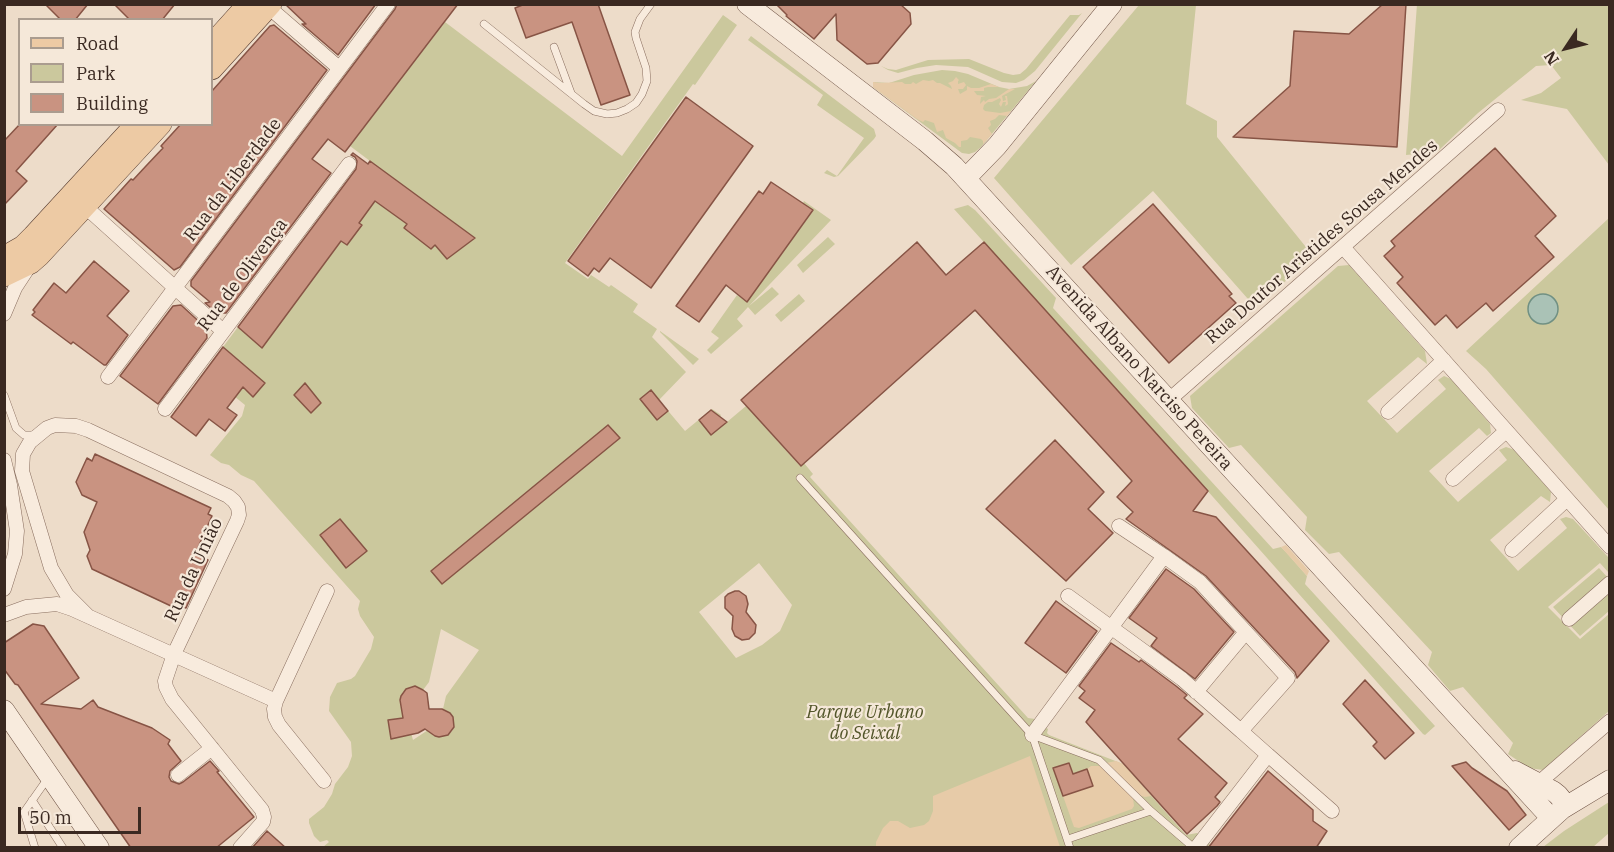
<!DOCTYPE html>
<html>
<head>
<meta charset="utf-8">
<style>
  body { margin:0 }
  #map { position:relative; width:1614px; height:852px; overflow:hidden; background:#eddcc9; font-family:"IBM Plex Serif",serif }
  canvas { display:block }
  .frame { position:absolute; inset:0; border:6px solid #3a2921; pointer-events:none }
  .legend { position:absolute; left:18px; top:18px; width:195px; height:108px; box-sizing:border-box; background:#f5e8d9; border:2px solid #aa9c8f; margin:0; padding:8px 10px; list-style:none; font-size:18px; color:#3a2921 }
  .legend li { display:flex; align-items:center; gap:12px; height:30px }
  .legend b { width:30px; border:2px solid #aa9c8f }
  .north { position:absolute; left:1536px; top:18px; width:60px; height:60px; -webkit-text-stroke:4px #f5e8d9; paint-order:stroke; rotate:235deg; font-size:16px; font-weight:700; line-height:24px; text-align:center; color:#3a2921 }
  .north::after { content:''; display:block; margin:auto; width:21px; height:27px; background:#3a2921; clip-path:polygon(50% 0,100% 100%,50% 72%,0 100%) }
  .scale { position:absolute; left:18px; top:807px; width:123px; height:27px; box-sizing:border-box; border:3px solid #3a2921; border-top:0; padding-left:8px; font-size:18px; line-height:21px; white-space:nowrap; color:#3a2921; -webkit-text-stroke:4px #f5e8d9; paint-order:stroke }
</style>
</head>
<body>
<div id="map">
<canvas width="1614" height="852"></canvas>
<div class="frame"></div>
<ul class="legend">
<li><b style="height:8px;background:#edcaa4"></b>Road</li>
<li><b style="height:16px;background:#cbc89d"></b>Park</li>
<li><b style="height:16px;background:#c99381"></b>Building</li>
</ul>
<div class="north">N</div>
<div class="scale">50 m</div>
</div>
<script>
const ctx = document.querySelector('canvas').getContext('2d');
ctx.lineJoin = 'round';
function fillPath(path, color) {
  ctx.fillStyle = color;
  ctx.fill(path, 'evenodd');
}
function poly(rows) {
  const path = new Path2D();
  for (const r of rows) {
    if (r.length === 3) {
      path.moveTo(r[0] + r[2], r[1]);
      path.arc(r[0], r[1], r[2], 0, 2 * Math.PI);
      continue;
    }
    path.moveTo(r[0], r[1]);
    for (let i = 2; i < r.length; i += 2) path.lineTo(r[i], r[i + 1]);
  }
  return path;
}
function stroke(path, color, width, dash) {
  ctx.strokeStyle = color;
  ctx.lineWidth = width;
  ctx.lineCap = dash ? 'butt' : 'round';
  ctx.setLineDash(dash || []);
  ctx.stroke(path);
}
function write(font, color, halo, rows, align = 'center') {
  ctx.font = font + ' "IBM Plex Serif",serif';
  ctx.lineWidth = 4.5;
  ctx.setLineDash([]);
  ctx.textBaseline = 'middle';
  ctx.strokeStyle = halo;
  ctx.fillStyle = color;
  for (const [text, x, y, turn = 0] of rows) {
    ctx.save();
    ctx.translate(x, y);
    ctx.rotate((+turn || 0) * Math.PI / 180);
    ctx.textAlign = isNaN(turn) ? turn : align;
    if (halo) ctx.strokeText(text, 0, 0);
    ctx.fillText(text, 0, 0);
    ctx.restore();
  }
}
fillPath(poly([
  [1417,4,1609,5,1609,165,1567,109,1521,100,1541,93,1561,78,1551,65,1536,66,1478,113,1437,152,1406,155],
  [1139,5,1196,5,1186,104,1217,121,1217,137,1314,257,1255,307,1153,191,1071,265,994,178],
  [1082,13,1035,71,1024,80,1016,83,1002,82,968,67,936,65,917,68,898,73,888,70,881,66,888,69,896,70,928,60,969,59,1004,73,1013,75,1020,74,1026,69,1070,15,1079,15],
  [723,15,737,25,695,85,693,84,565,263,588,279,591,275,609,287,611,285,631,299,638,304,633,312,657,329,652,337,686,372,659,400,685,431,712,409,721,415,720,417,727,422,746,406,800,466,804,463,813,474,810,477,1028,718,1035,719,1048,729,1047,733,1049,735,1123,764,1186,835,1197,833,1210,844,1207,848,323,847,329,842,327,840,320,842,314,836,309,823,309,819,324,807,332,794,335,784,348,767,352,756,351,742,329,711,330,697,337,683,351,679,355,676,371,649,374,637,360,616,358,609,360,601,254,481,241,475,229,465,221,463,210,455,242,416,245,405,229,392,247,367,223,347,238,327,262,347,390,176,350,146,445,22,622,156],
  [759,563,792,605,780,631,762,645,736,658,699,612],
  [441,629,479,650,446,696,443,709,450,713,453,717,454,727,452,731,448,735,439,737,434,736,428,730,413,740,401,696,403,692,410,687,415,686,423,690,429,682],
  [401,718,405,736,391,739,388,720],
  [751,36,874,129,876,136,874,139,838,176,834,177,824,173,827,170,837,176,864,138,817,105,823,95,748,40],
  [942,70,955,71,968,74,999,87,1009,89,1027,86,1036,81,981,147,975,152,969,154,962,153,873,87,873,82,889,83,914,75],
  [804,201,831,220,749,306,772,287,779,294,755,315,748,307,737,319,743,326,711,354,707,350,719,338,711,332,737,295,747,302,813,211,803,203],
  [968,205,975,210,1056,298,1053,308,1273,549,1281,547,1286,552,1307,576,1305,584,1435,726,1425,735,1423,734,1182,462,954,209],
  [1609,218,1609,510,1486,369,1466,351],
  [828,237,835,244,803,273,797,265],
  [1349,265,1425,351,1427,364,1418,357,1367,401,1397,433,1446,389,1438,380,1444,376,1451,379,1490,424,1491,433,1487,436,1479,428,1429,471,1458,502,1507,460,1499,450,1506,447,1515,450,1551,492,1550,502,1541,496,1490,540,1518,571,1567,528,1560,519,1566,517,1573,519,1608,557,1610,570,1608,572,1600,563,1548,607,1580,639,1609,614,1609,711,1543,770,1529,768,1508,754,1513,743,1463,687,1450,691,1428,665,1432,652,1339,552,1329,554,1305,530,1307,517,1241,445,1229,448,1192,408,1190,396,1338,266],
  [799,294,805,301,781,322,775,315],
  [660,331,699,359,693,365,660,332],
  [1599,568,1609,579,1609,611,1580,636,1553,607],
  [1609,802,1609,833,1593,847,1543,847,1564,831]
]), '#cbc89d');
fillPath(poly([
  [956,77,959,80,958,81,958,84,964,82,966,85,963,89,958,89,960,94,967,90,967,86,971,88,979,88,991,84,999,87,988,87,984,88,984,91,974,91,977,95,986,96,981,97,980,104,984,100,985,102,989,99,996,98,1009,89,1015,89,1002,96,1003,101,1006,100,1005,96,1007,96,1008,104,1007,105,1005,106,1006,102,1003,102,1001,107,999,104,1001,100,1000,98,992,102,988,102,984,105,983,109,985,111,1000,113,1011,111,1007,116,999,115,995,119,990,121,991,125,988,128,992,134,983,144,983,141,981,139,970,137,967,140,961,141,961,147,959,147,955,143,946,138,943,130,937,132,934,123,925,120,923,122,917,119,873,87,873,82,880,83,902,82,905,84,911,84,913,82,916,84,923,80,929,81,933,80,937,83,940,83,952,89,951,86,948,83,953,81],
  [1286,545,1309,571,1307,576,1281,547],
  [1030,756,1060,847,876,847,876,842,883,828,890,821,898,821,910,828,924,825,929,821,933,811,933,796],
  [1116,761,1123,764,1151,796,1145,797,1136,794,1133,798,1134,806,1132,809,1079,828,1074,827,1063,796,1093,786,1087,769,1091,766,1101,766,1106,763]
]), '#e7cba8');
const water = poly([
  [1543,309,15]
]);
fillPath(water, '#aac2b6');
stroke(water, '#709083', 1.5);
const building = poly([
  [45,4,88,4,75,20,61,20,45,4],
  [114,4,175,4,162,20,130,20,114,4],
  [285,4,376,4,338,55,302,24,306,24,285,4],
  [397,4,458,4,345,152,328,139,312,159,331,173,226,313,217,313,205,303,210,302,191,286,191,281,395,9,397,4],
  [525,4,598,4,630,95,601,105,572,22,526,38,515,8,525,4],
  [776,4,900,4,910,13,911,24,878,63,867,64,837,40,836,14,814,39,786,16,787,15,776,4],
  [1383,4,1406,4,1397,147,1233,137,1290,86,1294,31,1349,34,1383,4],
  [274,25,327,70,180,267,174,270,104,209,131,179,133,180,146,166,163,148,161,146,181,124,212,124,212,91,270,26,274,25],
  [686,97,753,146,651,288,610,258,599,272,594,268,588,276,568,261,686,97],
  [20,124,58,124,16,171,27,181,4,205,4,141,20,124],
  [1495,148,1556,216,1535,236,1554,257,1493,311,1486,303,1457,328,1446,315,1435,325,1397,283,1403,277,1384,256,1395,246,1391,241,1495,148],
  [353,153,368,164,370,161,475,238,447,259,435,245,431,249,404,228,407,224,375,201,359,223,362,225,347,245,341,241,262,348,238,327,356,169,357,161,355,157,351,155,353,153],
  [771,182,813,210,747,302,726,285,699,322,676,306,759,191,763,194,771,182],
  [1153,204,1232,294,1229,296,1236,303,1169,363,1083,267,1153,204],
  [917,242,946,275,984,242,1208,491,1193,511,1216,517,1329,641,1297,678,1295,672,1206,576,1126,519,1133,512,1117,497,1132,481,975,310,801,466,741,400,917,242],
  [94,261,129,291,107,316,128,335,106,365,104,365,73,342,71,344,32,315,35,312,33,310,54,283,66,293,94,261],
  [181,305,206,328,207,338,158,404,120,376,173,306,181,305],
  [223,347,265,383,253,397,243,387,227,408,237,415,225,431,209,419,196,436,171,417,223,347],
  [305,383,321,403,311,413,294,395,305,383],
  [651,390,668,411,657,420,640,399,651,390],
  [711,410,727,422,711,435,699,420,711,410],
  [608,425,620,438,442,584,431,571,608,425],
  [1055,440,1104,492,1088,509,1113,533,1066,581,986,509,1055,440],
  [95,454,211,508,208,514,212,516,195,554,208,560,186,608,173,603,171,606,92,569,87,556,90,550,84,532,97,502,82,495,76,482,87,458,92,461,95,454],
  [340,519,367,551,346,568,320,535,340,519],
  [1166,569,1194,589,1234,632,1195,679,1151,646,1157,638,1129,618,1166,569],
  [735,591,739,591,746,596,748,604,746,612,756,625,755,633,749,639,742,640,735,636,732,629,733,616,725,608,725,597,728,594,735,591],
  [1056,601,1097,631,1066,673,1025,643,1056,601],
  [33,624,44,626,79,678,41,704,81,709,93,700,98,707,152,728,170,740,168,744,181,761,170,771,169,777,171,781,179,784,183,782,210,761,219,771,217,772,254,817,216,848,131,848,18,685,15,684,4,669,4,643,33,624],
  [1111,643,1139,662,1141,660,1176,686,1187,695,1184,698,1203,714,1178,739,1227,783,1215,797,1220,802,1217,806,1187,834,1086,722,1095,710,1079,698,1085,691,1079,686,1111,643],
  [1365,680,1414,733,1385,759,1373,746,1377,742,1343,704,1365,680],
  [415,686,423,690,427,693,429,709,442,709,450,713,453,717,454,727,448,735,439,737,435,736,425,729,418,733,391,739,388,720,403,718,400,700,401,696,406,689,415,686],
  [1466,762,1472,768,1507,791,1526,815,1509,830,1452,766,1466,762],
  [1069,763,1073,774,1087,769,1093,786,1063,796,1053,768,1069,763],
  [1268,771,1313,810,1313,821,1327,831,1316,848,1208,848,1268,771],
  [267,831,286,848,252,848,267,831]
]);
fillPath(building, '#c99381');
stroke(building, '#875445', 1.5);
const lane = poly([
  [484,24,584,104,594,111,607,114,617,113,627,109,636,103,642,94,647,81,646,68,636,38,635,32,640,19,651,4],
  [554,47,571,93],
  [4,395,16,428,24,435,34,435],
  [800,478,1032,735,1070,848],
  [1032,735,1099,760,1151,811],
  [32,800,63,848],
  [1068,839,1151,811,1194,848],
  [35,848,24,812,48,778]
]);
const street = poly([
  [265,4,339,68],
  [80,202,223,331],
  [1343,247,1610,547],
  [4,314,15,288,30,265],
  [108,377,388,4],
  [1169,400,1498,110],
  [165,409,349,164],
  [1388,412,1444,360],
  [4,460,10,485,17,531,15,554,4,589],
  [1453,479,1506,431],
  [1512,550,1567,499],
  [1068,596,1182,679,1241,731,1288,678,1200,582,1164,556],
  [4,615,26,607,57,604,72,609,276,701,274,709,275,717,279,725,324,781],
  [87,615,67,595,51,568,22,471,23,454,30,442,47,428,55,425,76,426,88,430,228,496,234,501,238,507,239,515,237,521,174,654,165,681,166,687,172,699,262,810,264,817,263,822,240,848],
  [1569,619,1610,583],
  [1196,692,1246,632],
  [276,701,327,591],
  [1032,735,1164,556,1119,526],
  [1268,755,1332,811],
  [178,775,212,748],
  [1534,787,1610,721],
  [1196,848,1268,755,1241,731]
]);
const secondary = poly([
  [747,4,925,141,954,166,1551,818],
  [966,178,997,146,1112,4],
  [4,710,99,848],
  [1515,771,1553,791,1558,795,1567,806],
  [1519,848,1562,809,1610,780]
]);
const primary = poly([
  [212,44,248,4],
  [212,69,271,4],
  [4,257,23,246,33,236,136,124],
  [4,276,31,263,39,256,161,124]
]);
stroke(lane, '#896e5f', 8);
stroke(street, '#896e5f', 15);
stroke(secondary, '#6b4f41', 21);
stroke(primary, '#573d32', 22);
stroke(lane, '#f8ebdd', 7);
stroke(street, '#f8ebdd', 14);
stroke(secondary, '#f8ebdd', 20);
stroke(primary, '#edcaa4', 21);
write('18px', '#3a2921', '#f5e8d9', [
  ["Rua da Liberdade",233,180,-53],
  ["Rua Doutor Aristides Sousa Mendes",1322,242,-41],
  ["Rua de Olivença",243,275,-53],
  ["Avenida Albano Narciso Pereira",1139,368,48],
  ["Rua da União",194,570,-65]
]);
write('italic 18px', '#525529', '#f5e8d9', [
  ["Parque Urbano",865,713],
  ["do Seixal",865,734]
]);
</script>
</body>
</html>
